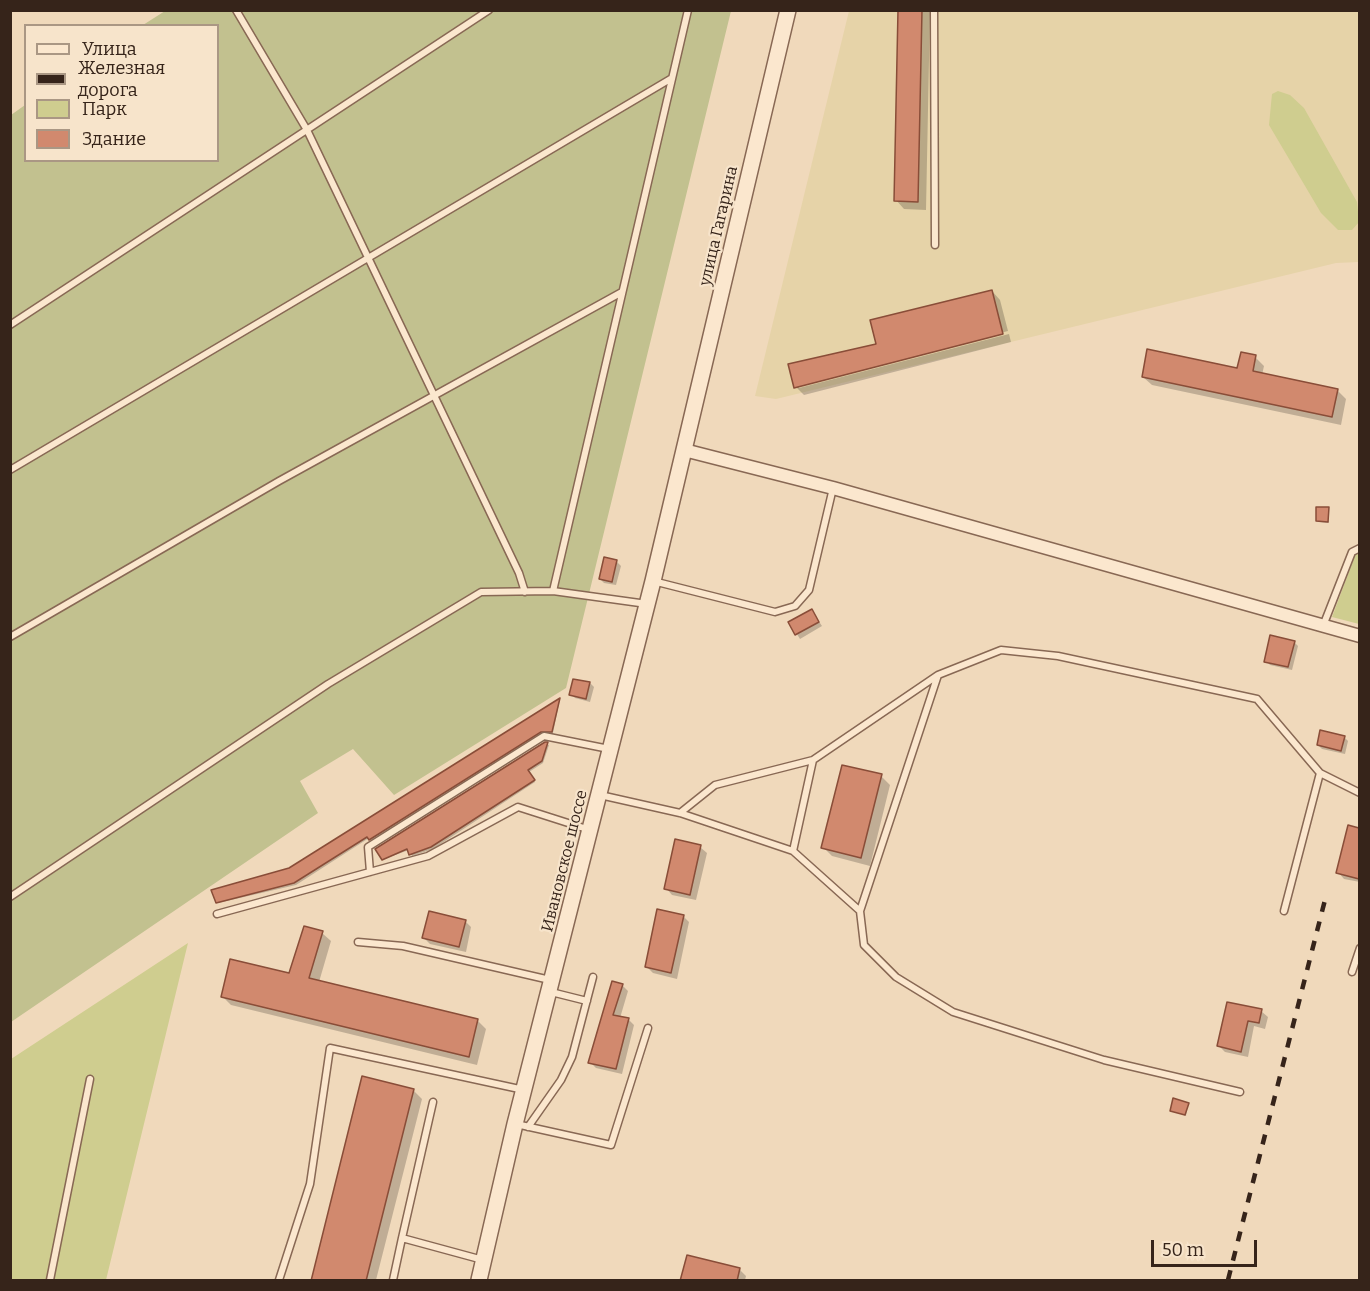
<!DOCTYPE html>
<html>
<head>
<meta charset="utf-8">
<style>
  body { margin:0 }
  #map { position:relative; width:1370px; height:1291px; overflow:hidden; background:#f0d9bb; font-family:Bitter,serif }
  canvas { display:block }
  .frame { position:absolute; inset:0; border:12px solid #36241a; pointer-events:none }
  .legend { position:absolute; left:24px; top:24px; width:195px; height:138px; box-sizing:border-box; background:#f7e4cb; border:2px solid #aa9784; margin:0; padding:8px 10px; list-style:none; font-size:18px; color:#36241a }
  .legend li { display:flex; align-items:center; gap:12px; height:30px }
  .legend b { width:30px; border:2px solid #aa9784 }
  .scale { position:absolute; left:1151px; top:1240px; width:106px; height:27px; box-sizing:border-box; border:3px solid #36241a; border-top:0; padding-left:8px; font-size:18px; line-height:21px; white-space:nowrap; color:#36241a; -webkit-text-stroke:4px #f7e4cb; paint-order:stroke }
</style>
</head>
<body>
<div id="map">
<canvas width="1370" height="1291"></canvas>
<div class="frame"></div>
<ul class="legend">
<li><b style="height:8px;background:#fbe7ce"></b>Улица</li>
<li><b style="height:8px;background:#36241a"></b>Железная дорога</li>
<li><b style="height:16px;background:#cfcd8f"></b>Парк</li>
<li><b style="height:16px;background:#d1896e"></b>Здание</li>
</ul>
<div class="scale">50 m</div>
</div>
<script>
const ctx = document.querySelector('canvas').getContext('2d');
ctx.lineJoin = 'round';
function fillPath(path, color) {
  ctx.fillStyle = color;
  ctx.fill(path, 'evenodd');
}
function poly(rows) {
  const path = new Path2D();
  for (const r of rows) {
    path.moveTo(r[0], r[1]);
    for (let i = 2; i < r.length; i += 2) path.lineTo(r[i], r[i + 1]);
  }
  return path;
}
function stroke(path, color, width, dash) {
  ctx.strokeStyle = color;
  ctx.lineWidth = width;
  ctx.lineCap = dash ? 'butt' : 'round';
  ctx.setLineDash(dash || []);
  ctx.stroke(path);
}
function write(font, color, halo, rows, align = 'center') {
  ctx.font = font + ' Bitter,serif';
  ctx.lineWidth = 4.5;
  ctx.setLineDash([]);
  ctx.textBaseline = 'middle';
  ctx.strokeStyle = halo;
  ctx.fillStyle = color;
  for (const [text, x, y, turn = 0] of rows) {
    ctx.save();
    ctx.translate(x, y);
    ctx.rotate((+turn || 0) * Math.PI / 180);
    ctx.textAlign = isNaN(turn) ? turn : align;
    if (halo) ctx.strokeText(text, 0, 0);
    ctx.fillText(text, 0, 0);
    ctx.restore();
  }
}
fillPath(poly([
  [849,11,1359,11,1359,262,1336,263,776,399,755,396]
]), '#e6d3a8');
fillPath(poly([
  [1278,91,1290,95,1304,108,1357,202,1359,222,1352,230,1338,230,1321,213,1269,125,1272,94],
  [1359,545,1359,624,1332,617],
  [188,943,106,1280,11,1280,11,1059]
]), '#cfcd8f');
fillPath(poly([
  [165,11,731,11,566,688,394,795,353,749,300,781,318,813,11,1022,11,115,25,105,26,160,218,160,218,26,143,25]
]), '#c2c18f');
fillPath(poly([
  [900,10,930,10,926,210,904,209,896,200],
  [992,291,1000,300,1008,331,799,385,799,388,1009,334,1011,342,804,395,796,387,790,365,878,345,872,321],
  [1255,357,1264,366,1262,375,1337,390,1346,399,1341,425,1152,385,1143,377,1238,370],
  [1328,509,1329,523,1319,522,1317,521],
  [617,562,621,566,616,585,604,583,600,579],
  [812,611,822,626,800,639,790,623],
  [1294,642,1298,646,1292,670,1270,665,1266,661],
  [574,680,590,683,594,687,590,702,575,698,571,694],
  [560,699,553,733,543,733,372,841,369,838,296,885,218,903,213,891,289,869],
  [1344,737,1348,741,1345,754,1322,749,1318,745],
  [545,743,549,745,543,763,529,772,535,782,433,849,412,856,409,850,384,859],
  [881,776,890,785,870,866,832,856,823,847],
  [1349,827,1360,830,1360,882,1344,879,1338,872],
  [700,847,707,853,696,900,672,895,666,888],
  [683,916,689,922,677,979,653,973,647,967],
  [465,921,471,927,466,952,430,944,424,938],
  [322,933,331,941,319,982,477,1020,486,1029,477,1065,231,1005,222,996,291,975],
  [622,985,628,991,620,1018,628,1019,634,1025,622,1074,596,1068,590,1062],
  [1228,1003,1261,1011,1268,1017,1265,1029,1254,1026,1248,1057,1225,1052,1219,1046],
  [413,1090,422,1099,376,1280,313,1280],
  [1188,1104,1186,1116,1171,1110],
  [688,1256,740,1270,746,1276,745,1280,681,1280]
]), '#0003');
const building = poly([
  [898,10,922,10,918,202,894,201,898,10],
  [992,290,1003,334,794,388,788,364,876,344,870,320,992,290],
  [1147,349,1237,368,1241,352,1256,355,1253,371,1338,389,1332,417,1142,377,1147,349],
  [1316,507,1329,507,1328,522,1316,521,1316,507],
  [604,557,617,560,612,582,599,579,604,557],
  [812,609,819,622,795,635,788,622,812,609],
  [1270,635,1295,641,1288,667,1264,662,1270,635],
  [573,679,590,682,586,699,569,695,573,679],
  [560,698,552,732,541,732,369,840,367,837,294,883,216,903,211,890,289,868,560,698],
  [1320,730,1345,736,1341,751,1317,745,1320,730],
  [545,742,548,742,542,761,528,770,535,780,431,847,409,855,407,849,382,860,375,849,545,742],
  [842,765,882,774,861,858,821,848,842,765],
  [1348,825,1359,828,1359,879,1336,873,1348,825],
  [675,839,701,845,690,895,664,889,675,839],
  [657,909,684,915,671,973,645,967,657,909],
  [429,911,466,920,459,947,422,938,429,911],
  [304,926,323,931,309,978,478,1019,469,1057,221,997,230,959,289,973,304,926],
  [612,981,623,984,613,1015,629,1018,616,1069,588,1063,612,981],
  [1227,1002,1262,1009,1259,1023,1248,1021,1241,1052,1217,1046,1227,1002],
  [362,1076,414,1089,366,1281,311,1281,362,1076],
  [1173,1098,1189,1103,1185,1115,1170,1111,1173,1098],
  [687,1255,740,1268,737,1281,680,1281,687,1255]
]);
fillPath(building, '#d1896e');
stroke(building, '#894d38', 1.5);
const service = poly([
  [236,10,307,130,519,573,525,592],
  [934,10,935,245],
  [10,325,489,10],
  [10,470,672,78],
  [653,581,775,612,795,606,809,590,833,488],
  [553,591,688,10],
  [1323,626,1352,552,1360,548],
  [10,637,279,481,622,292],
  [938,675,1001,650,1058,656,1257,699,1320,773,1284,911],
  [1320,773,1360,793],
  [600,795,680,813,793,851,860,911,938,675,813,760,793,851],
  [680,813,715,785,813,760],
  [370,872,368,847,544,736,609,749],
  [10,897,328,684,481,592,553,591,647,604],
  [860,911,864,945,896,977,953,1012,1104,1060,1240,1092],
  [217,914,428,856,518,807,590,830],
  [358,942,403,946,550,980],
  [1352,972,1360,948],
  [551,992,587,1001],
  [516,1124,611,1145,648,1028],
  [528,1127,561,1080,572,1057,593,977],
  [402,1238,433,1102],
  [50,1280,90,1079],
  [279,1280,310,1184,330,1048,524,1090],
  [393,1280,402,1238,483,1260]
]);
const minor = poly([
  [684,450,833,488,1360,636]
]);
const tertiary = poly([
  [479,1280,515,1124,653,581,788,10]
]);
stroke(service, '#886854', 9);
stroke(minor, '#886854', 15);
stroke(tertiary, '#886854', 18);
stroke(service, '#fbe7ce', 6);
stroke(minor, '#fbe7ce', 12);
stroke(tertiary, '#fbe7ce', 15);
stroke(poly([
  [1228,1280,1326,896]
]), '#36241a', 4.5, [10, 10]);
write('16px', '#36241a', '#f7e4cb', [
  ["улица Гагарина",719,226,-77],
  ["Ивановское шоссе",565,861,-76]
]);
</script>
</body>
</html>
